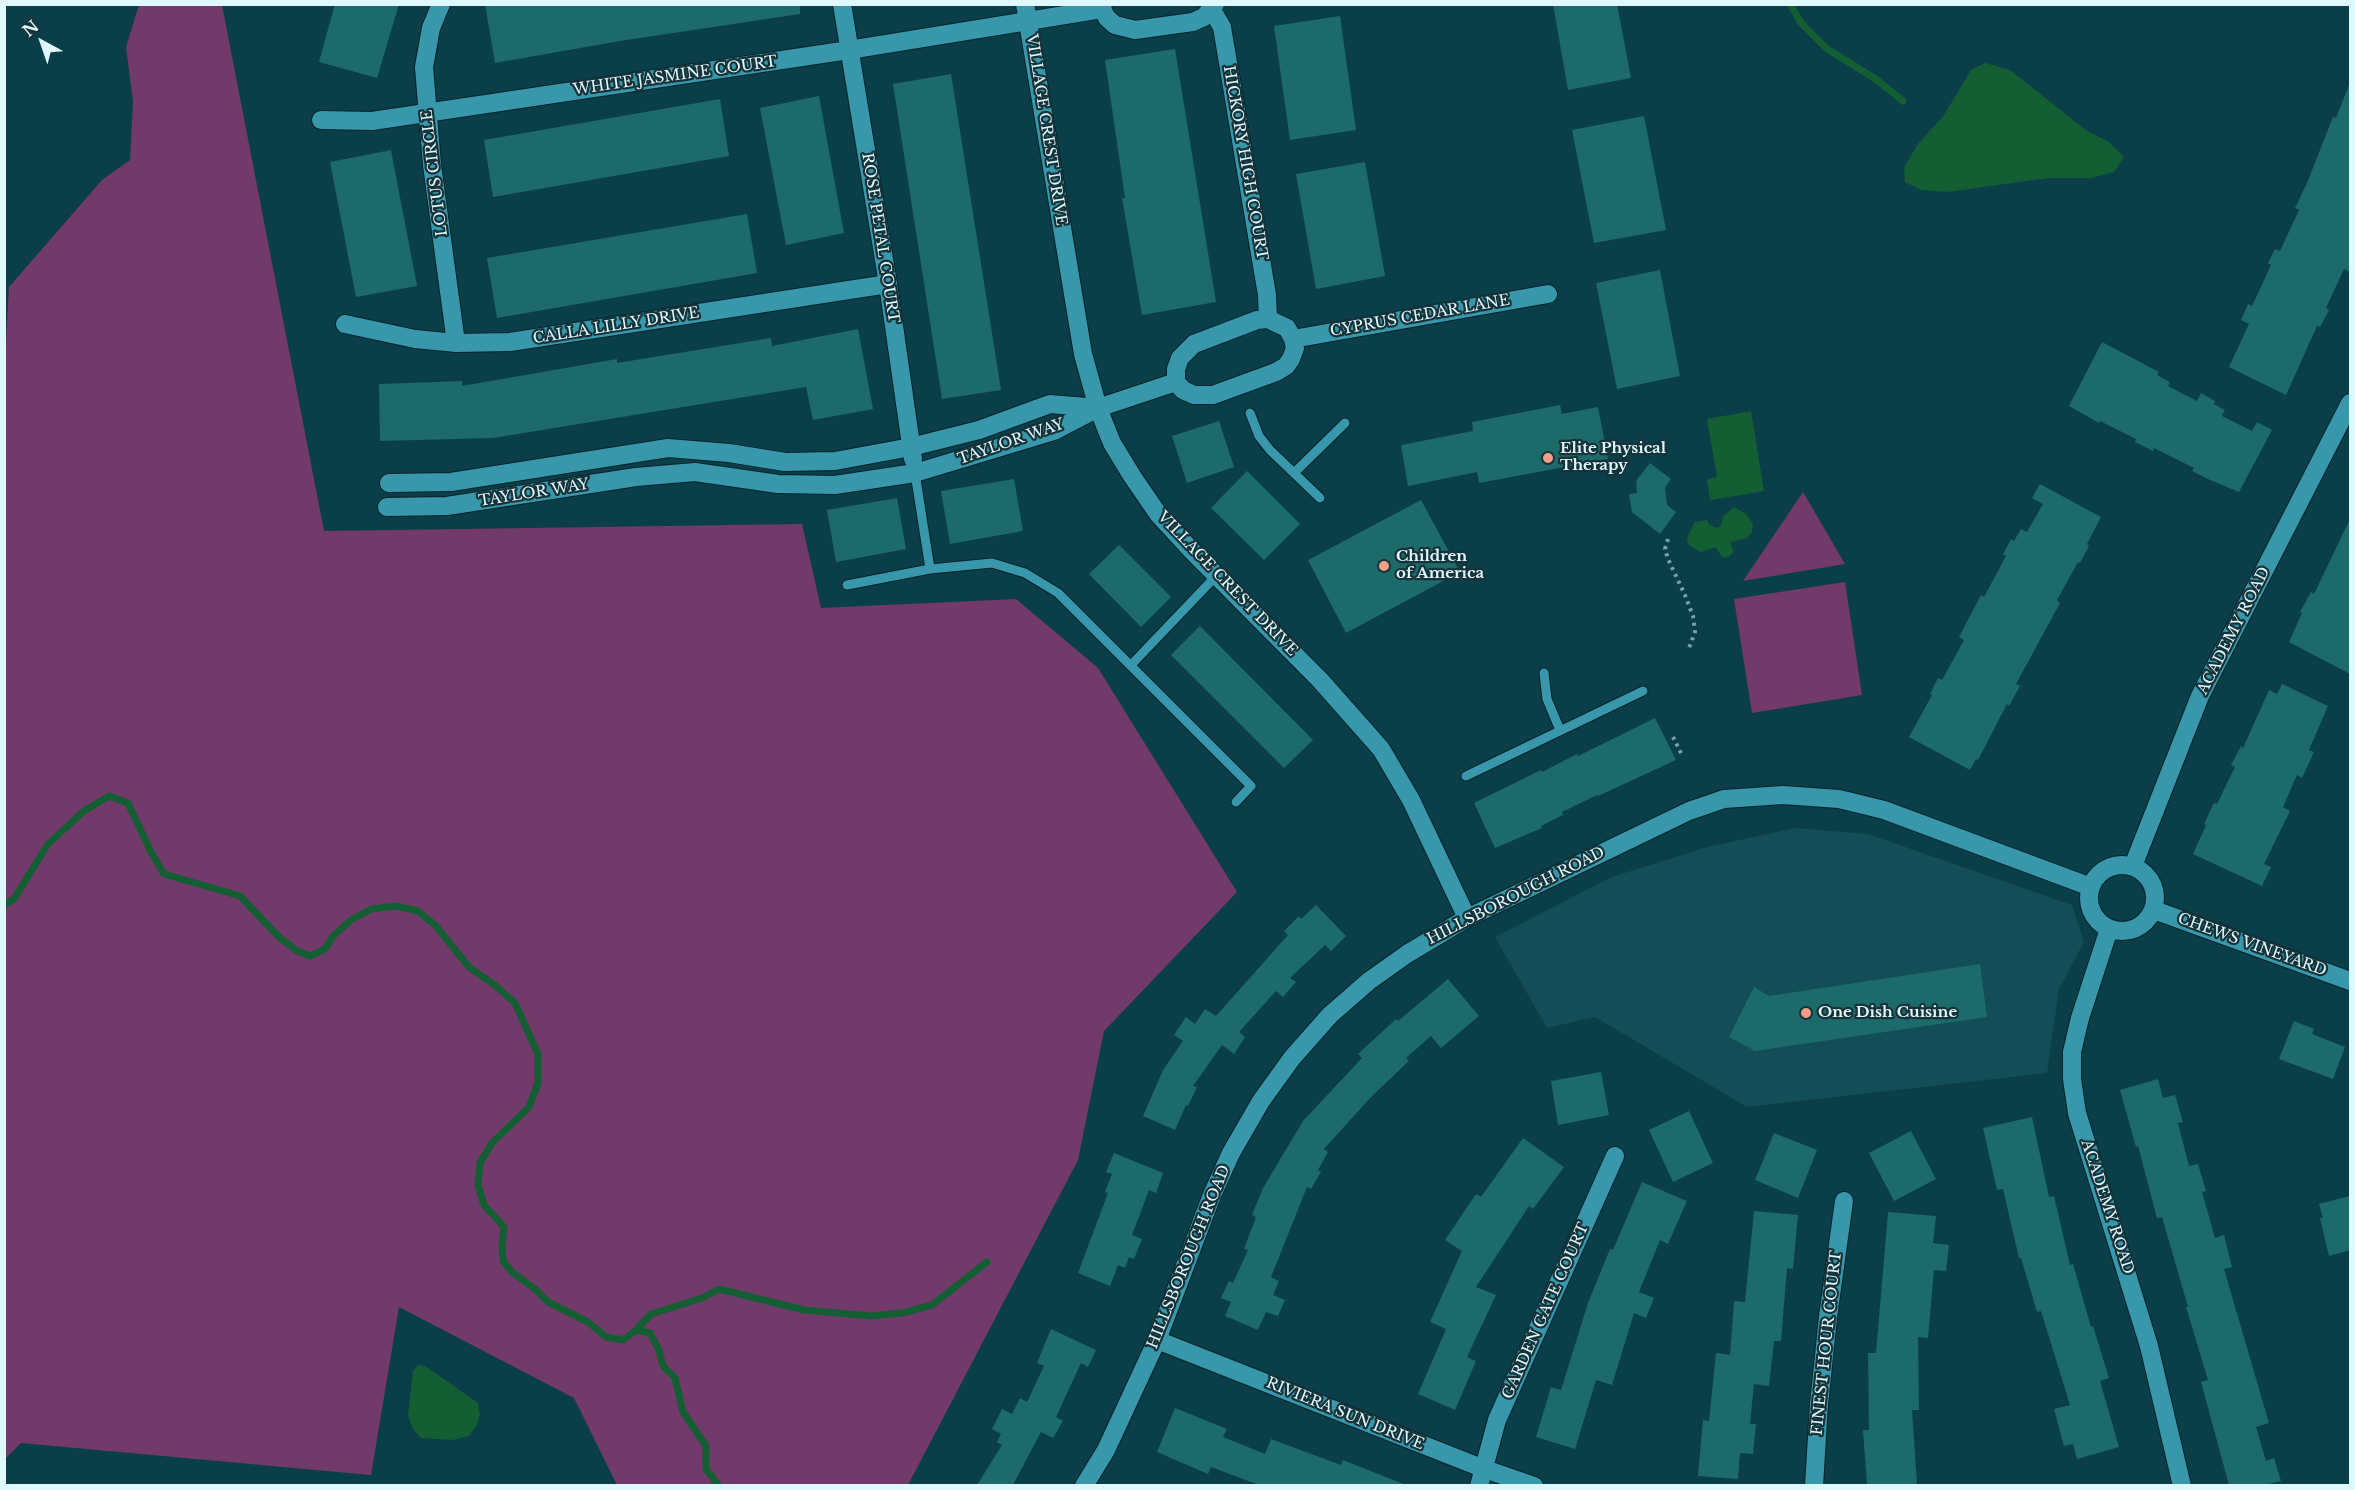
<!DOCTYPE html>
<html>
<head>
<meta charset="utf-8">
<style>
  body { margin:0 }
  #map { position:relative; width:2355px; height:1490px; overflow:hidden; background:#0a3f49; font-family:"Libre Baskerville",serif }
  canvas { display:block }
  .frame { position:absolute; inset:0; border:6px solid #dff8fe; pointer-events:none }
  .north { position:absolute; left:12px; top:12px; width:60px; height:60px; -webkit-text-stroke:4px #163339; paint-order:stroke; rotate:320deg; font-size:16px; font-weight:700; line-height:24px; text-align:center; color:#dff8fe }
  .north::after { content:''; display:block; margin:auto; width:21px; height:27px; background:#dff8fe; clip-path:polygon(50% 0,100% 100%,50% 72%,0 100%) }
</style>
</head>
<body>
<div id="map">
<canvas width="2355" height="1490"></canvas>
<div class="frame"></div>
<div class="north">N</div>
</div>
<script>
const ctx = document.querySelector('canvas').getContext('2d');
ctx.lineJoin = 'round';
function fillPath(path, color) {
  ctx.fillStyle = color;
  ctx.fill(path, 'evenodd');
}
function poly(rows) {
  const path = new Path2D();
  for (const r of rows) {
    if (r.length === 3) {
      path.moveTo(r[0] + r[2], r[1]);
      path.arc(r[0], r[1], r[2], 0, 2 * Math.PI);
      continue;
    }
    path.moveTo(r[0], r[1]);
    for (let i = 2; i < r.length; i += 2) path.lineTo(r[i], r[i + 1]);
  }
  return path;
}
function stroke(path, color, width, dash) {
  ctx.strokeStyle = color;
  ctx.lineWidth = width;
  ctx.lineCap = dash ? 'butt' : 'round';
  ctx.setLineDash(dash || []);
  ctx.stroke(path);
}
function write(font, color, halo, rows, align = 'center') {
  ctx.font = font + ' "Libre Baskerville",serif';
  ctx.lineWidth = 4.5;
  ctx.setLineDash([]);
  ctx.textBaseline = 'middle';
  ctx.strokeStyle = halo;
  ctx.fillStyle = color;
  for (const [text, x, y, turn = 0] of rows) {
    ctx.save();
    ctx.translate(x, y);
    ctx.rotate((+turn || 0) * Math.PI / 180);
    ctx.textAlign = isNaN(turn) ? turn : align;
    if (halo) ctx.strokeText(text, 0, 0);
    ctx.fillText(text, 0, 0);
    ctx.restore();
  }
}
fillPath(poly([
  [1796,828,1868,834,2072,905,2084,942,2059,989,2047,1073,1747,1107,1595,1017,1547,1028,1495,937,1612,877,1707,847]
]), '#124d58');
fillPath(poly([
  [139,5,222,5,324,531,802,524,821,608,1016,599,1098,668,1237,892,1104,1031,1078,1160,908,1485,617,1485,574,1398,399,1307,371,1475,21,1443,5,1459,4,344,6,342,9,287,102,180,130,160,133,101,126,47],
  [1803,492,1845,564,1743,581],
  [1845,582,1862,695,1752,713,1734,599]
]), '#723a6a');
fillPath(poly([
  [1985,63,2010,70,2087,131,2109,142,2124,157,2114,172,2091,178,2048,178,1947,192,1921,190,1905,182,1904,167,1918,144,1944,115,1971,70],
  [1751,411,1764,491,1710,500,1707,479,1717,477,1707,419],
  [1734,507,1746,514,1753,524,1752,532,1747,538,1731,542,1731,546,1734,551,1731,555,1726,558,1721,556,1716,547,1701,552,1690,546,1687,541,1688,535,1695,522,1707,520,1709,525,1718,528,1722,523,1723,517],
  [418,1365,425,1366,478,1403,480,1415,476,1426,469,1436,453,1440,421,1438,413,1429,408,1416,413,1371]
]), '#135e33');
stroke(poly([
  [1790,4,1801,23,1826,48,1877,80,1903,101],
  [4,905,14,899,48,844,84,811,109,796,128,803,151,852,164,874,240,896,279,937,297,951,310,956,325,949,334,935,351,920,371,909,396,906,418,911,436,926,469,967,496,986,515,1003,538,1054,538,1083,529,1107,492,1143,480,1163,478,1185,484,1205,504,1227,502,1244,503,1261,512,1272,535,1289,548,1302,588,1322,606,1337,623,1340,636,1330,651,1314,702,1298,719,1289,804,1310,871,1316,902,1313,932,1305,987,1262],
  [636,1330,650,1333,659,1350,663,1366,675,1378,683,1412,706,1446,706,1469,719,1486]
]), '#135e33', 7);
fillPath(poly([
  [335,4,399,4,377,78,319,62],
  [485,4,800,4,800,14,620,41,495,63],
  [1553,4,1617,4,1631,78,1568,90],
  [1340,16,1356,130,1290,140,1274,26],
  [1175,49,1216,302,1142,315,1122,198,1125,198,1105,60],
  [951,74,1001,390,942,399,893,84],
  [2349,85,2350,272,2344,269,2326,308,2329,310,2320,327,2317,326,2286,395,2229,367,2249,324,2241,320,2248,304,2252,306,2271,265,2268,263,2275,249,2280,251,2299,210,2295,208,2307,183,2333,117,2336,118],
  [819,96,844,233,786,245,760,108],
  [720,99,729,156,493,197,484,140],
  [1644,116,1666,230,1594,243,1572,130],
  [391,150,417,286,356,297,330,162],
  [1365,162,1385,276,1316,289,1296,174],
  [747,214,757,273,497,318,487,258],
  [1660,270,1680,376,1617,389,1596,283],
  [858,329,873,409,813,420,806,387,493,438,380,441,379,384,462,381,462,386,617,359,617,363,771,338,772,346],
  [2102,342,2159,372,2157,375,2170,382,2168,386,2197,401,2201,393,2215,401,2214,404,2225,410,2222,416,2252,431,2257,422,2272,430,2239,492,2210,480,2192,471,2194,468,2154,448,2153,451,2135,442,2136,439,2100,421,2099,423,2069,406],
  [1560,405,1562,414,1598,407,1608,459,1479,483,1477,472,1408,486,1401,445,1473,431,1472,422],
  [1219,421,1234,467,1187,483,1172,436],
  [1650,463,1671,479,1665,488,1667,505,1676,512,1660,534,1632,512,1629,494,1637,493,1636,481],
  [1247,471,1300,524,1264,560,1211,508],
  [1014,479,1023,531,950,544,941,491],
  [2040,484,2101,517,2087,544,2089,546,2080,563,2078,562,2057,600,2060,603,2016,684,2020,686,2009,706,2007,704,1978,760,1976,759,1970,770,1909,737,1932,695,1930,694,1938,678,1942,680,1964,640,1959,637,1981,595,1984,597,2006,556,2003,554,2011,539,2014,541,2021,529,2027,532,2043,504,2032,498],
  [897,498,906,549,836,562,827,510],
  [1421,500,1460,572,1346,633,1308,560],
  [2350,519,2350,674,2289,642,2302,613,2300,612,2311,592,2314,594],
  [1119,545,1171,597,1141,627,1089,574],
  [1200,626,1313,740,1284,768,1171,655],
  [2282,684,2328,706,2309,750,2314,752,2302,778,2297,775,2283,807,2290,811,2264,864,2271,867,2262,886,2193,854,2206,825,2204,824,2214,803,2217,804,2235,767,2231,765,2241,746,2243,748,2269,690,2277,694],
  [1655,718,1676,760,1598,796,1597,795,1562,812,1563,815,1541,826,1542,828,1495,848,1474,803,1541,770,1542,772,1577,754,1578,756],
  [1316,905,1346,936,1331,951,1325,945,1290,978,1296,982,1283,997,1276,991,1239,1032,1245,1037,1234,1054,1222,1045,1193,1086,1197,1087,1188,1106,1186,1105,1175,1130,1143,1116,1163,1070,1183,1041,1174,1035,1186,1017,1195,1024,1205,1009,1216,1016,1288,935,1284,931,1299,916,1301,919],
  [1980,964,1987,1017,1755,1051,1729,1037,1754,987,1769,996],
  [1448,979,1479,1016,1441,1048,1431,1036,1406,1058,1409,1061,1371,1097,1324,1149,1328,1152,1318,1170,1321,1172,1311,1189,1307,1187,1271,1277,1279,1281,1273,1295,1285,1300,1278,1316,1266,1312,1258,1330,1225,1316,1231,1302,1221,1298,1229,1281,1233,1283,1248,1250,1244,1249,1256,1217,1252,1215,1263,1188,1303,1121,1362,1058,1358,1054,1396,1019,1398,1021],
  [2294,1021,2314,1029,2312,1034,2345,1047,2333,1079,2279,1059],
  [1601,1072,1609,1115,1558,1125,1551,1081],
  [2158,1079,2163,1098,2175,1095,2183,1122,2178,1123,2189,1166,2198,1164,2206,1191,2202,1192,2215,1238,2224,1235,2232,1267,2224,1269,2269,1423,2256,1427,2266,1461,2274,1458,2281,1481,2265,1485,2229,1485,2201,1382,2208,1380,2186,1307,2188,1307,2162,1217,2157,1218,2138,1146,2136,1147,2120,1090],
  [1689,1111,1713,1163,1673,1182,1649,1130],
  [2032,1117,2049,1197,2054,1196,2070,1265,2073,1264,2091,1327,2093,1326,2109,1378,2100,1381,2119,1447,2077,1459,2073,1444,2064,1446,2054,1409,2070,1405,2041,1311,2037,1312,2021,1258,2019,1258,2003,1189,1997,1190,1983,1128],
  [1911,1131,1936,1179,1894,1201,1869,1153],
  [1774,1133,1817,1150,1798,1198,1755,1180],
  [1523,1138,1564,1167,1533,1209,1529,1206,1476,1287,1496,1295,1467,1357,1476,1361,1455,1410,1418,1394,1446,1329,1430,1322,1462,1251,1445,1240,1476,1194,1481,1197],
  [1114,1153,1163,1173,1156,1193,1149,1190,1132,1235,1142,1239,1134,1259,1129,1257,1125,1268,1118,1265,1110,1286,1078,1273,1108,1193,1105,1192,1112,1174,1106,1172],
  [1642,1182,1687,1201,1668,1244,1660,1240,1639,1292,1654,1298,1646,1318,1634,1313,1612,1385,1596,1380,1575,1449,1536,1437,1551,1387,1561,1390,1588,1303,1610,1249,1613,1250],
  [2350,1196,2350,1250,2329,1256,2320,1218,2323,1218,2319,1204],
  [1754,1211,1798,1215,1793,1269,1787,1268,1781,1341,1774,1341,1769,1386,1754,1384,1750,1424,1756,1424,1753,1454,1740,1453,1738,1479,1698,1476,1703,1420,1709,1421,1716,1353,1730,1355,1734,1301,1745,1302],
  [1888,1212,1936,1216,1933,1243,1949,1245,1946,1271,1934,1270,1928,1338,1918,1337,1919,1410,1912,1410,1917,1484,1867,1485,1863,1430,1869,1430,1868,1353,1876,1353],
  [1051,1329,1096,1350,1088,1367,1081,1363,1056,1417,1063,1421,1053,1438,1041,1432,1013,1485,977,1485,1002,1445,997,1442,1001,1434,992,1429,1002,1409,1012,1414,1020,1398,1027,1402,1044,1366,1037,1363],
  [1175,1408,1227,1429,1223,1437,1265,1454,1271,1439,1341,1465,1343,1460,1406,1485,1259,1485,1211,1467,1208,1474,1157,1452]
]), '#1c6a69');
const service = poly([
  [1250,413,1259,436,1270,450,1320,498],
  [915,473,930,569],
  [1294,473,1345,423],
  [847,585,930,569,992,563,1025,573,1058,593,1251,786,1236,802],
  [1132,664,1216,576],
  [1544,673,1547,699,1560,730],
  [1466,776,1643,691]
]);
const minor = poly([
  [441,4,431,28,424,67,432,165,456,343],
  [842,4,888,284,913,459],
  [1025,4,1083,354,1098,408,1112,443,1132,476,1158,514,1192,551,1320,680,1381,749,1411,800,1467,918],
  [1103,4,1102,9,1107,18,1115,25,1135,30,1193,22,1204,17,1215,4],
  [1212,10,1222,27,1267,295,1268,319],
  [321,120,372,121,849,50,1102,9],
  [1268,319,1287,328,1293,339,1295,348,1291,359,1286,366,1276,372,1213,395,1194,395,1183,390,1176,382,1176,369,1180,358,1194,344,1257,320,1268,319],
  [345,324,415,339,456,343,510,342,888,284],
  [1293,339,1548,294],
  [389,483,451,482,668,448,729,453,785,462,835,461,911,447,979,430,1050,404,1098,408],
  [387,507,447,506,636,477,695,472,778,484,835,485,915,473,1054,431,1098,408,1176,382],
  [2122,898,33],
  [2133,866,2200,696,2350,403],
  [2154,910,2350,981],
  [2109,929,2080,1018,2072,1052,2072,1079,2077,1113,2149,1346,2182,1486],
  [1157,1340,1482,1468,1534,1486],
  [1084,1486,1106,1450,1157,1340,1212,1195,1231,1153,1261,1101,1292,1058,1330,1015,1369,981,1407,954,1467,918,1689,811,1724,799,1783,795,1839,799,1884,810,2091,887],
  [1479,1486,1497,1420,1615,1156],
  [1814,1486,1819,1404,1828,1317,1844,1201]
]);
stroke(service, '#06242a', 11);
stroke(minor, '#06242a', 20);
stroke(poly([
  [1668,539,1665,549,1668,559,1685,595,1693,616,1695,632,1689,648],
  [1673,737,1683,757]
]), '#7aa0a8', 4, [3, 4.5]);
stroke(service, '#3897aa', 9);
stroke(minor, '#3897aa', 18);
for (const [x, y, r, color] of [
  [1548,458,6,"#f49e8a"],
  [1384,566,6,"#f49e8a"],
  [1806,1013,6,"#f49e8a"]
]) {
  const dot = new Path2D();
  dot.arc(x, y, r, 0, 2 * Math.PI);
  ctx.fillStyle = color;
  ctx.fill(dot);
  stroke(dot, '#163339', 2);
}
write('15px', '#dff8fe', '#163339', [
  ["WHITE JASMINE COURT",675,76,-8],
  ["VILLAGE CREST DRIVE",1046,130,81],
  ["HICKORY HIGH COURT",1245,163,80],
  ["LOTUS CIRCLE",435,173,-97],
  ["ROSE PETAL COURT",880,238,81],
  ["CYPRUS CEDAR LANE",1420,316,-10],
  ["CALLA LILLY DRIVE",616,326,-9],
  ["TAYLOR WAY",1011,442,-19],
  ["TAYLOR WAY",534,493,-9],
  ["VILLAGE CREST DRIVE",1227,584,46],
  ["ACADEMY ROAD",2234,631,-63],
  ["HILLSBOROUGH ROAD",1516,896,-27],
  ["CHEWS VINEYARD",2252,945,20],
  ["ACADEMY ROAD",2107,1207,72],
  ["HILLSBOROUGH ROAD",1189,1257,-68],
  ["GARDEN GATE COURT",1546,1311,-66],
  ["FINEST HOUR COURT",1827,1343,-84],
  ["RIVIERA SUN DRIVE",1345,1414,22]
]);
write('bold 15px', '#dff8fe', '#163339', [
  ["Elite Physical",1560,449],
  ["Therapy",1560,466],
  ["Children",1396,557],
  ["of America",1396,574],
  ["One Dish Cuisine",1818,1013]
], 'left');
</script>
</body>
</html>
